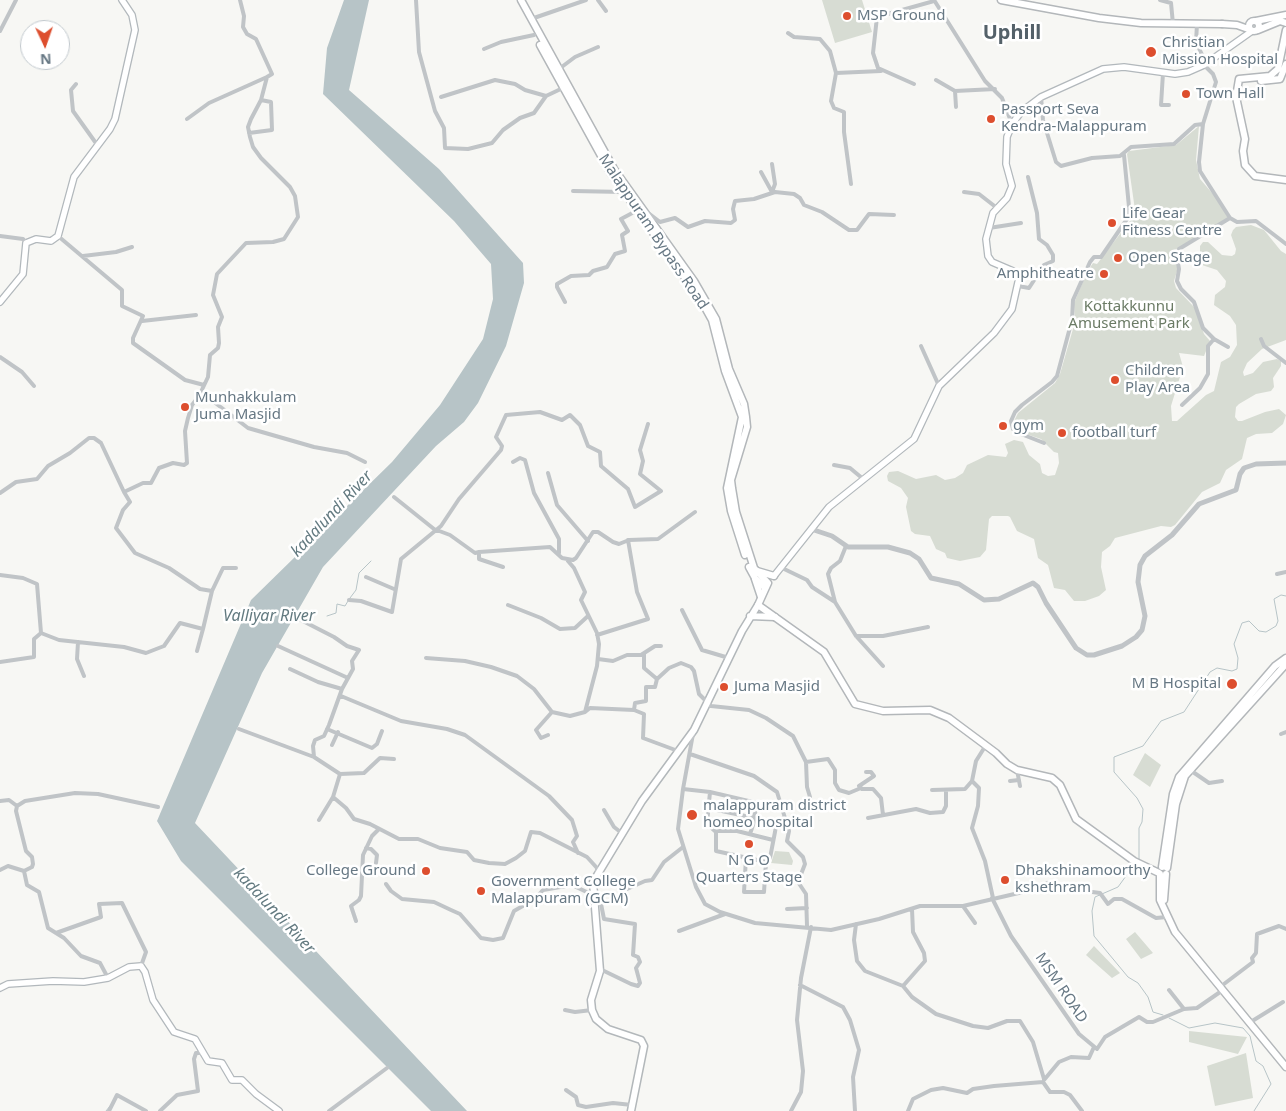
<!DOCTYPE html>
<html>
<head>
<meta charset="utf-8">
<style>
  body { margin:0 }
  #map { position:relative; width:1286px; height:1111px; overflow:hidden; background:#f7f7f4; font-family:"Noto Sans",sans-serif }
  canvas { display:block }
  .north { position:absolute; left:20px; top:20px; width:50px; height:50px; box-sizing:border-box; background:#fff; border:1px solid #c2c9ce; border-radius:50%; rotate:177deg; font-size:14px; font-weight:700; line-height:20px; text-align:center; color:#677884 }
  .north::after { content:''; display:block; margin:auto; width:18px; height:22px; background:#dd4e2e; clip-path:polygon(50% 0,100% 100%,50% 72%,0 100%) }
</style>
</head>
<body>
<div id="map">
<canvas width="1286" height="1111"></canvas>
<div class="north">N</div>
</div>
<script>
const ctx = document.querySelector('canvas').getContext('2d');
ctx.lineJoin = 'round';
function fillPath(path, color) {
  ctx.fillStyle = color;
  ctx.fill(path, 'evenodd');
}
function poly(rows) {
  const path = new Path2D();
  for (const r of rows) {
    if (r.length === 3) {
      path.moveTo(r[0] + r[2], r[1]);
      path.arc(r[0], r[1], r[2], 0, 2 * Math.PI);
      continue;
    }
    path.moveTo(r[0], r[1]);
    for (let i = 2; i < r.length; i += 2) path.lineTo(r[i], r[i + 1]);
  }
  return path;
}
function stroke(path, color, width, dash) {
  ctx.strokeStyle = color;
  ctx.lineWidth = width;
  ctx.lineCap = dash ? 'butt' : 'round';
  ctx.setLineDash(dash || []);
  ctx.stroke(path);
}
function write(font, color, halo, rows, align = 'center') {
  ctx.font = font + ' "Noto Sans",sans-serif';
  ctx.lineWidth = 5;
  ctx.setLineDash([]);
  ctx.textBaseline = 'middle';
  ctx.strokeStyle = halo;
  ctx.fillStyle = color;
  for (const [text, x, y, turn = 0] of rows) {
    ctx.save();
    ctx.translate(x, y);
    ctx.rotate((+turn || 0) * Math.PI / 180);
    ctx.textAlign = isNaN(turn) ? turn : align;
    if (halo) ctx.strokeText(text, 0, 0);
    ctx.fillText(text, 0, 0);
    ctx.restore();
  }
}
fillPath(poly([
  [822,0,862,0,872,32,835,43],
  [1199,126,1196,160,1200,179,1219,201,1228,218,1175,250,1178,268,1174,281,1176,288,1195,308,1204,334,1210,341,1204,356,1179,353,1183,367,1171,406,1172,421,1177,421,1206,395,1214,391,1221,362,1230,357,1237,345,1236,325,1230,316,1214,305,1215,295,1225,287,1226,281,1217,270,1202,265,1200,261,1200,246,1203,242,1208,242,1222,255,1232,256,1235,254,1236,249,1231,235,1233,230,1236,227,1251,225,1264,230,1281,251,1286,254,1286,340,1262,349,1247,363,1243,372,1244,376,1253,373,1263,362,1277,359,1281,361,1281,366,1273,378,1274,387,1271,391,1256,394,1239,404,1236,407,1235,417,1238,421,1242,421,1265,412,1279,409,1286,415,1283,424,1272,433,1256,434,1247,438,1242,459,1226,470,1220,483,1202,492,1175,525,1171,527,1161,526,1115,538,1110,546,1102,552,1101,567,1106,590,1099,596,1085,601,1074,601,1065,590,1054,588,1048,565,1038,558,1034,539,1017,531,1010,517,1008,516,992,516,989,519,986,550,980,557,960,561,947,558,945,553,936,549,930,536,915,534,911,531,906,507,908,498,901,488,888,481,887,476,889,472,898,471,916,479,936,475,945,480,955,478,963,473,967,465,988,455,1006,457,1008,453,1005,444,1014,440,1023,442,1029,455,1040,464,1042,473,1048,476,1055,475,1059,463,1058,453,1054,452,1041,439,1020,432,1015,427,1014,421,1018,413,1055,383,1060,374,1075,322,1074,303,1087,272,1093,263,1097,264,1133,217,1135,210,1127,154,1129,151,1176,145],
  [1145,753,1161,765,1150,787,1133,775],
  [775,851,789,852,793,861,792,865,771,863],
  [1135,932,1153,953,1141,959,1126,939],
  [1094,946,1120,973,1112,978,1086,955],
  [1189,1031,1247,1037,1238,1054,1189,1042],
  [1246,1053,1253,1098,1215,1106,1207,1066]
]), '#d7dcd3');
fillPath(poly([
  [344,0,369,0,349,90,439,169,523,263,524,283,506,346,478,403,464,422,436,446,323,567,262,673,195,823,467,1111,431,1111,181,861,157,821,251,600,392,462,440,405,483,339,493,299,491,264,454,221,323,94,327,48]
]), '#b7c4c7');
stroke(poly([
  [350,598,356,590,359,573,371,561],
  [327,616,336,613,337,604,345,606,348,601],
  [1139,860,1139,828,1142,822,1143,809,1137,798,1114,772,1114,757,1143,746,1161,721,1184,712,1210,672,1217,668,1232,671,1237,669,1238,658,1234,644,1242,623,1249,621,1259,631,1266,632,1276,626,1278,621,1274,599,1281,595,1286,596],
  [1134,865,1118,887,1095,897,1092,911,1094,936,1128,977,1138,983,1148,997,1153,1012,1163,1015],
  [1169,1018,1189,1028,1215,1023,1243,1028,1250,1036,1256,1061,1263,1066,1271,1084,1254,1111],
  [106,1111,110,1106]
]), '#b7c4c7', 1);
const secondary = poly([
  [0,302,23,274,26,243,36,239,51,241,58,236,74,177,110,129,115,119,135,30,132,15,122,0],
  [774,576,829,507,914,439,939,386,994,333,1012,309,1019,278,1013,271,992,262,988,256,986,239,993,213,1007,198,1012,186,1006,164,1007,137,1012,124,1021,112,1041,97,1103,69,1124,67,1175,74,1188,72,1204,65,1252,31],
  [0,988,8,984,53,981,84,982,108,978,129,967,141,966,145,972,153,1000,174,1032,195,1039,208,1061,222,1063,232,1080,242,1080,256,1094,279,1111]
]);
const primary = poly([
  [1254,26,5],
  [1222,24,1237,25,1251,30],
  [757,571,774,576],
  [755,579,761,597],
  [750,616,775,617],
  [631,1111,644,1046,641,1040,608,1029,596,1019,592,1010,591,1000,600,971,593,882,642,801,694,730,742,631,758,605]
]);
const trunk = poly([
  [521,0,614,169,694,281,716,319,729,369,744,404,746,417,747,427,731,480,732,488,736,512,754,568,768,583,758,605,824,652,855,704,883,711,930,710,949,718,996,753,1007,764,1017,770,1052,778,1060,785,1076,819,1134,861,1159,873],
  [1001,0,1099,18,1141,23,1222,24],
  [1256,21,1286,15],
  [1258,30,1280,21,1286,23],
  [1286,30,1278,69,1270,76,1239,79,1236,97,1245,139,1243,151,1245,165,1255,176,1286,180],
  [540,45,610,172,702,302,712,320,725,371,742,417,727,488,731,511,745,555],
  [1261,81,1280,79,1286,64],
  [749,567,755,578,765,588],
  [1162,867,1173,794,1179,777,1275,666,1286,658],
  [1167,868,1176,804,1185,776,1286,664],
  [1160,874,1160,900,1175,932,1286,1067],
  [1164,900,1166,874]
]);
stroke(secondary, '#b2b8bc', 8);
stroke(primary, '#b3b8bb', 9);
stroke(trunk, '#b3b7ba', 9);
stroke(poly([
  [416,0,419,52,435,111,444,128,445,148,468,149,492,143,503,130,520,118,534,113,546,96,565,87],
  [598,0,606,11],
  [934,0,985,81,1002,98,1012,124],
  [1160,0,1171,3,1173,24],
  [531,19,586,0],
  [1197,24,1196,42,1206,63],
  [0,31,16,0],
  [788,33,794,37,820,39,830,51,836,73,881,71],
  [484,49,501,42,534,35],
  [1204,65,1213,74,1216,82,1203,124,1199,162,1200,171,1230,218],
  [559,69,575,57,598,47],
  [836,73,831,101,834,108,844,112,844,132,851,184],
  [1163,73,1161,105,1169,105],
  [936,80,955,91,995,89],
  [76,84,71,90,73,111,98,146],
  [914,84,878,68,873,53,877,17,934,1],
  [955,91,956,107],
  [441,97,495,80,515,84,525,90,546,96],
  [1041,97,1043,120,1056,162,1061,166,1092,158,1120,156,1131,147,1174,144,1195,125,1203,124],
  [187,119,209,103,267,77],
  [249,133,272,130,271,102,261,100],
  [761,172,772,192,775,184,772,164],
  [573,191,624,192],
  [964,192,979,194,997,208],
  [643,209,660,222,675,218,688,227,705,221,731,223,735,220,733,209,735,201,754,199,775,192,794,194,800,198,804,205,822,212,849,230,857,230,869,214,894,215],
  [1230,218,1237,222,1256,221,1286,244],
  [989,228,1021,223],
  [0,236,23,239,26,243],
  [58,236,122,290,122,306,143,316,133,338,133,343,185,380,204,385],
  [83,256,116,252,132,247],
  [1018,286,1029,288,1044,265,1053,261,1053,255,1047,245,1039,239,1037,213,1028,177],
  [565,302,557,287,557,284,571,276,589,275,593,271,607,267,615,254,625,251,622,235,628,231,621,219,638,210],
  [142,321,196,315],
  [1261,339,1264,346,1286,363],
  [921,346,939,386],
  [1228,347,1214,339,1203,328,1194,302,1181,289,1177,281,1179,269,1177,257,1179,249,1230,218],
  [0,357,22,372,34,386],
  [201,392,248,428,314,447,347,453,365,462],
  [1182,405,1200,388,1208,374,1208,346,1214,339],
  [1044,443,1016,432,1013,429,1011,421,1015,412,1022,405,1052,382,1057,376,1072,320,1073,300,1090,262,1094,257,1101,257,1127,219,1129,207,1124,155],
  [513,462,520,458,525,460,534,493,559,539,559,553],
  [834,465,850,468,862,478],
  [548,473,557,505,588,541],
  [0,493,16,482,37,479,48,466,70,453,89,438,94,438,101,443,124,492],
  [394,497,434,529,450,535,475,553,479,552,479,559,503,567],
  [846,546,840,561,831,568,828,574,835,602,856,636,883,666],
  [479,552,550,547,562,558,573,560,576,558,593,532,598,532,613,542,619,544,629,540,658,539,695,512],
  [780,567,807,580,812,587,835,602],
  [236,568,223,568,212,591,200,589,169,568,135,553,116,528,123,510,130,502,124,492,143,483,151,483,159,468,173,463,184,465,187,463,185,431,188,418,192,405,199,396,208,377,210,355,218,348,219,343,218,327,222,317,213,295,217,274,246,243,273,242,284,239,298,217,295,196,290,187,261,158,253,147,250,137,248,127,251,119,261,100,267,77,272,74,256,39,247,34,243,27,244,16,240,0],
  [1277,574,1286,572],
  [0,575,23,578,37,584,41,633],
  [366,577,394,589],
  [349,600,361,601,392,612,401,559,441,526,459,499,501,450,502,446,496,437,506,415,540,412,562,420,570,415,580,425,588,446,600,452,601,466,628,489,635,507,661,491,640,474,643,461,640,450,648,424],
  [508,605,541,618,560,629,575,628,588,616],
  [682,610,702,650,729,658],
  [295,617,334,637,347,646,359,650,352,661,353,669,342,689,329,725,324,736,315,740,313,746,314,757,340,774,333,797,346,808,354,819,370,824,399,839,418,839,440,848,467,852,474,860,489,863,505,864,516,858,525,851,531,832,540,833,587,857,597,868,597,874,617,886,627,889,645,881,652,880,664,862,683,847],
  [597,635,648,619,637,592,628,540],
  [856,636,883,636,928,627],
  [78,642,77,659,84,676],
  [278,646,348,678],
  [197,651,203,629],
  [644,653,644,668,657,679,669,668,681,663,691,667,694,671,699,694,711,706,749,710,766,718,793,736,806,762,807,787,810,797],
  [426,658,465,661,491,667,517,676,534,689,552,712,570,716,585,712,597,666,599,644,597,633,581,600,585,592,574,568,568,561],
  [598,659,613,661,627,655,641,655,655,646,661,646],
  [0,662,34,657,34,639,41,633,59,640,124,647,146,653,164,646,180,623,203,629,212,591],
  [290,669,318,682,342,689],
  [657,679,655,687,646,687,646,701,635,703,634,710,644,714,643,738,678,751],
  [341,696,401,721,447,729,465,735,549,796,572,820,577,836,573,842,578,853],
  [585,712,590,708,634,710],
  [239,729,314,757],
  [327,729,372,748,377,744,382,731],
  [693,734,683,789,678,829,696,887,705,904,720,912,755,923,831,930,879,919,920,906,963,906,1023,892,1051,882,1054,887,1100,893,1108,904,1114,899,1122,899,1156,918,1167,917],
  [1281,734,1286,732],
  [548,735,541,738,536,730,552,712],
  [332,745,338,732],
  [690,754,754,776,777,792,789,831,787,841,803,857,805,864,798,882,806,894,807,926],
  [806,762,828,759,835,770,835,783,839,790,849,793,861,788],
  [1017,770,1020,786],
  [1190,770,1209,783,1222,781],
  [866,772,871,772,874,776,859,786,862,789,873,789,881,798,883,815],
  [340,774,364,773,380,758,394,759],
  [972,781,976,761,986,745],
  [1010,781,1019,780],
  [683,789,710,792,707,824,716,832,716,851,766,862,764,892,744,892,746,858],
  [932,790,965,789,972,781,979,788,978,806,972,828,985,861,993,898],
  [710,792,757,803,754,818],
  [0,801,9,800,17,806],
  [708,808,773,822,776,826,775,832,770,858,766,862],
  [604,810,614,827,623,834],
  [868,818,916,809,930,813,943,812,946,806,946,790],
  [319,820,333,797],
  [716,831,737,831,773,840],
  [750,834,755,819],
  [366,848,371,849,377,855,376,863],
  [0,870,8,866,24,871,27,885,39,892,48,928,64,938,81,956,100,963,108,978],
  [24,871,32,867,33,864,32,857,26,851,16,811,17,806,25,801,75,793,98,794,158,807],
  [386,884,391,891,402,899,434,902,451,910,460,914,481,938,493,940,503,938,514,911,535,899,543,890,572,885,595,896],
  [595,898,601,904,604,919,635,924,633,955,638,957,640,962,636,968,640,983,638,986,631,984,600,969],
  [992,898,1011,936,1036,972,1079,1034,1097,1049,1105,1037,1139,1017,1147,1022,1153,1022,1184,1009],
  [963,906,975,923],
  [787,909,807,908],
  [356,921,351,906,359,900,361,896,363,855,372,836,379,829],
  [856,924,854,940,857,961,865,971,903,986,912,997,936,1014,973,1026,988,1028,1007,1021,1020,1021,1033,1042,1044,1079],
  [679,931,725,914],
  [56,933,101,917,99,904,122,903,146,952,141,966],
  [800,985,843,1007,850,1020,859,1050,853,1077,855,1111],
  [903,986,925,961,924,953,913,932,912,909],
  [1220,987,1253,962,1252,958,1256,953,1257,934,1279,926,1286,929],
  [1169,990,1184,1009,1197,1008,1223,990],
  [565,1010,575,1012,592,1010],
  [1249,1023,1283,1002],
  [1044,1080,1059,1062,1071,1057,1089,1058,1094,1047],
  [566,1090,576,1097,578,1105,586,1107,613,1103,632,1105],
  [109,1111,117,1095,146,1111],
  [160,1111,177,1095,198,1091,194,1059,196,1053,202,1053],
  [329,1111,387,1068],
  [791,1111,801,1092,803,1071,797,1020,801,978,811,927],
  [908,1111,913,1099,931,1090,943,1088,967,1093,973,1089,994,1086,1043,1082,1050,1092,1064,1092,1070,1095,1082,1111]
]), '#c0c4c7', 4);
stroke(poly([
  [811,529,832,536,848,547,888,547,910,553,919,559,931,578,959,584,984,600,999,599,1033,583,1038,587,1046,603,1076,648,1087,655,1094,655,1122,646,1136,637,1142,630,1145,616,1138,582,1140,565,1145,556,1172,535,1199,504,1236,490,1240,474,1244,468,1256,464,1286,463]
]), '#c0c4c7', 5);
stroke(secondary, '#fff', 5.5);
stroke(primary, '#fff', 6);
stroke(trunk, '#fff', 6);
for (const [x, y, r, color] of [
  [847,16,5,"#dd4e2e"],
  [1151,52,6,"#dd4e2e"],
  [1186,94,5,"#dd4e2e"],
  [991,119,5,"#dd4e2e"],
  [1112,223,5,"#dd4e2e"],
  [1118,258,5,"#dd4e2e"],
  [1104,274,5,"#dd4e2e"],
  [1115,380,5,"#dd4e2e"],
  [185,407,5,"#dd4e2e"],
  [1003,426,5,"#dd4e2e"],
  [1062,433,5,"#dd4e2e"],
  [1232,684,6,"#dd4e2e"],
  [724,687,5,"#dd4e2e"],
  [692,815,6,"#dd4e2e"],
  [749,844,5,"#dd4e2e"],
  [426,871,5,"#dd4e2e"],
  [1005,880,5,"#dd4e2e"],
  [481,891,5,"#dd4e2e"]
]) {
  const dot = new Path2D();
  dot.arc(x, y, r, 0, 2 * Math.PI);
  ctx.fillStyle = color;
  ctx.fill(dot);
  stroke(dot, '#fff', 2);
}
write('15px', '#677884', '#fff', [
  ["MSP Ground",857,16],
  ["Christian",1162,43],
  ["Mission Hospital",1162,60],
  ["Town Hall",1196,94],
  ["Passport Seva",1001,110],
  ["Kendra-Malappuram",1001,127],
  ["Life Gear",1122,214],
  ["Fitness Centre",1122,231],
  ["Open Stage",1128,258],
  ["Amphitheatre",1094,274,"right"],
  ["Children",1125,371],
  ["Play Area",1125,388],
  ["Munhakkulam",195,398],
  ["Juma Masjid",195,415],
  ["gym",1013,426],
  ["football turf",1072,433],
  ["M B Hospital",1221,684,"right"],
  ["Juma Masjid",734,687],
  ["malappuram district",703,806],
  ["homeo hospital",703,823],
  ["N G O",749,861,"center"],
  ["Quarters Stage",749,878,"center"],
  ["College Ground",416,871,"right"],
  ["Dhakshinamoorthy",1015,871],
  ["kshethram",1015,888],
  ["Government College",491,882],
  ["Malappuram (GCM)",491,899]
], 'left');
write('15px', '#677884', '#fff', [
  ["Malappuram Bypass Road",653,232,56],
  ["MSM ROAD",1061,988,56]
]);
write('15px', '#6b7b65', '#fff', [
  ["Kottakkunnu",1129,307],
  ["Amusement Park",1129,324]
]);
write('italic 16px', '#637a80', '#fff', [
  ["kadalundi River",332,514,-47],
  ["Valliyar River",269,616],
  ["kadalundi River",274,911,47]
]);
write('bold 20px', '#546169', '#fff', [
  ["Uphill",1012,33]
]);
</script>
</body>
</html>
